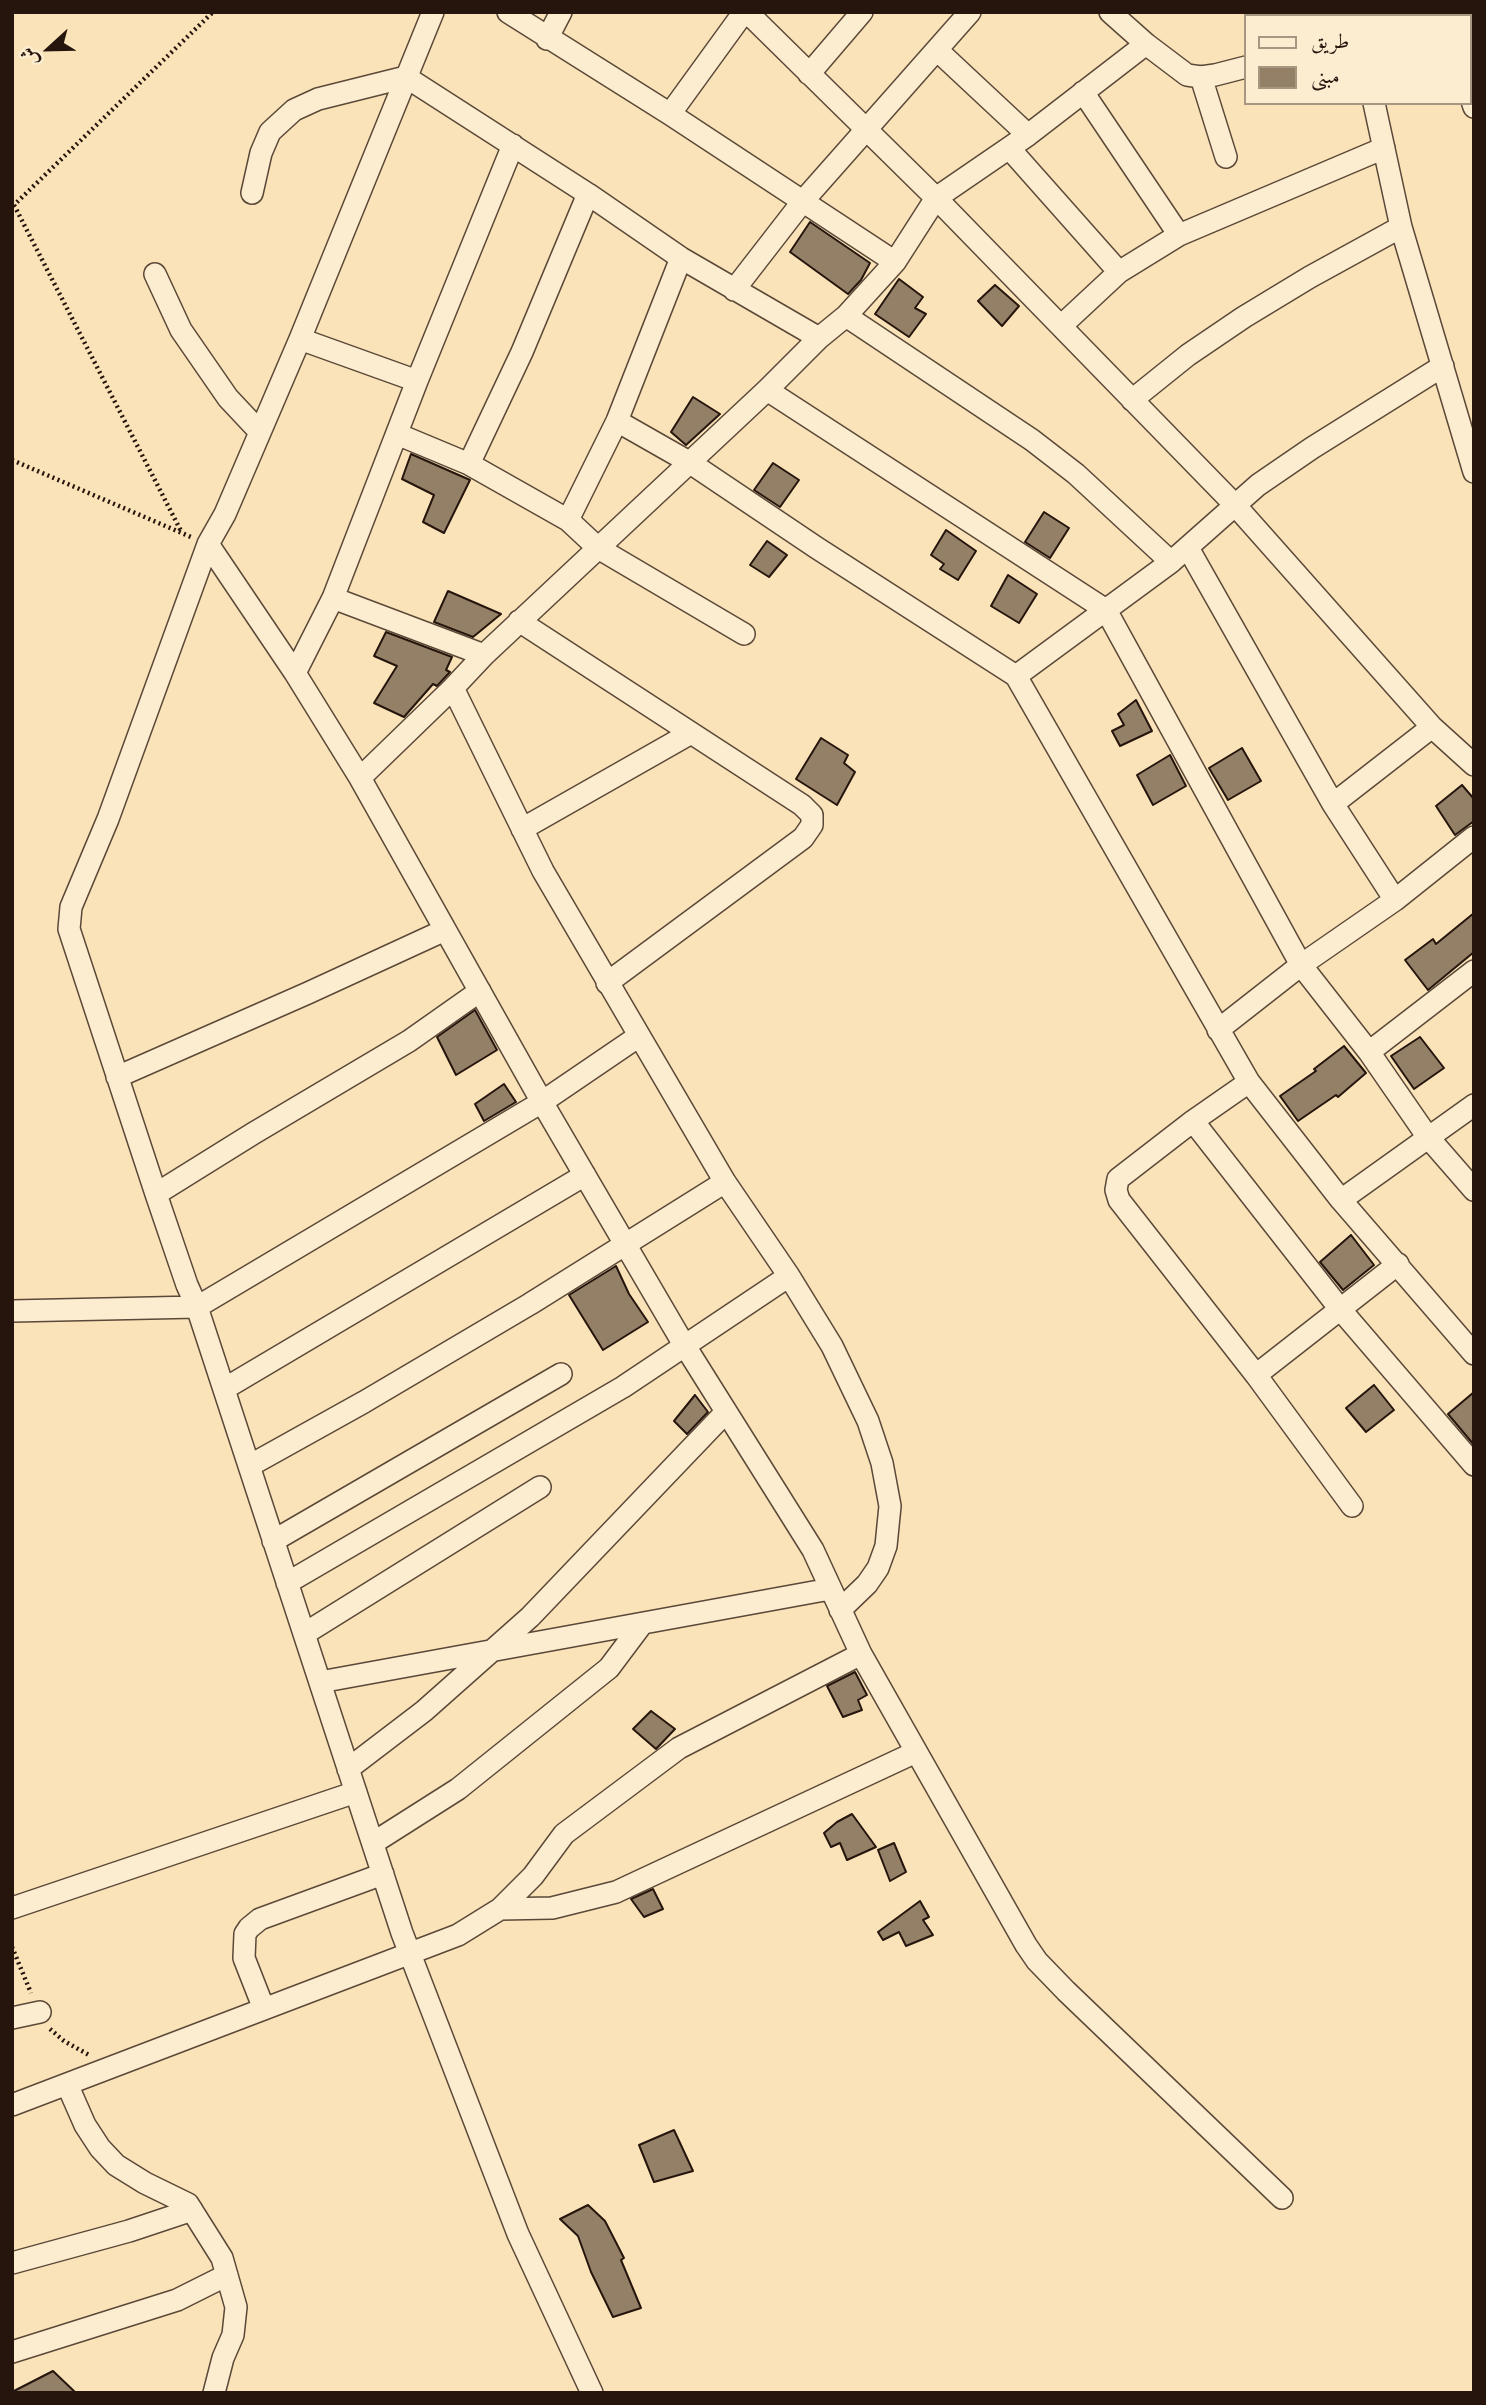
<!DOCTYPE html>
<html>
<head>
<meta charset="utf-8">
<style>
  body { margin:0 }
  #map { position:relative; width:1486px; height:2405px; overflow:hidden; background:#fae3b8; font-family:Alegreya,Amiri,serif }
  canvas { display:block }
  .frame { position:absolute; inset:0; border:14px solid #26150d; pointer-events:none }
  .legend { position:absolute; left:1244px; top:14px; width:228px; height:91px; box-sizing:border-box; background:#fcedd1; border:2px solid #a69783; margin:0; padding:9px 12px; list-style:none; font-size:21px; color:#26150d }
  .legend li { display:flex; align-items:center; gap:14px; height:35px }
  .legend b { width:35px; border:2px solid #a69783 }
  .north { position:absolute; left:14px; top:14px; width:70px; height:70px; -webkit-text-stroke:5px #fcedd1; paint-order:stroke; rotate:248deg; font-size:19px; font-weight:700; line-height:28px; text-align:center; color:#26150d }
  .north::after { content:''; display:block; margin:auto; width:24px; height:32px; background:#26150d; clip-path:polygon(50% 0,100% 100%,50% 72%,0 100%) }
</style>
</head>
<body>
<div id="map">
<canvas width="1486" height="2405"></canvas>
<div class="frame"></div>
<ul class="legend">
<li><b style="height:9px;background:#fcedd1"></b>طريق</li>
<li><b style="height:19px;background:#948066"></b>مبنى</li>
</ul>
<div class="north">ش</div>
</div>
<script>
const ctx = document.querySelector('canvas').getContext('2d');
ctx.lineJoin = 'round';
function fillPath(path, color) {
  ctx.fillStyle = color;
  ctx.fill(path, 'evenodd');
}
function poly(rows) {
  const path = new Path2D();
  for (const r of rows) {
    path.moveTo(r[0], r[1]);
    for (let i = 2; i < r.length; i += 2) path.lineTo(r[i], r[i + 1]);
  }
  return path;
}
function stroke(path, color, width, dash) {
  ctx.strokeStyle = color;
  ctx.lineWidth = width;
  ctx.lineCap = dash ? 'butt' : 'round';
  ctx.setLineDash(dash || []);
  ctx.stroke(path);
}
const building = poly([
  [810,222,870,263,861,280,848,294,790,252,810,222],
  [899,279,923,297,915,308,926,314,909,337,875,314,899,279],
  [995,285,1019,306,1002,326,978,301,995,285],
  [693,397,720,414,686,445,671,432,693,397],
  [411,454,470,480,444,533,423,522,434,495,402,479,411,454],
  [773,463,799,480,780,507,754,490,773,463],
  [1044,512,1069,528,1050,558,1025,542,1044,512],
  [946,530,976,551,958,580,940,569,944,564,931,555,946,530],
  [767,541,787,555,769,577,750,565,767,541],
  [1008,575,1037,594,1019,623,991,606,1008,575],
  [448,591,501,614,473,637,434,622,448,591],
  [386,632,452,657,446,670,450,672,437,686,433,684,404,717,374,703,397,666,374,656,386,632],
  [1136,700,1152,731,1120,746,1112,731,1124,725,1118,714,1136,700],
  [821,738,848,755,844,763,855,772,837,805,796,779,821,738],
  [1242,748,1261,781,1228,800,1209,768,1242,748],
  [1170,755,1186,786,1153,805,1137,775,1170,755],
  [1462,785,1474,799,1474,821,1455,835,1436,806,1462,785],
  [1474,913,1474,952,1428,990,1405,960,1433,939,1436,944,1474,913],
  [475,1010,497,1050,456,1075,437,1037,475,1010],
  [1420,1037,1444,1068,1414,1089,1391,1056,1420,1037],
  [1344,1046,1366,1073,1338,1097,1336,1095,1298,1121,1280,1096,1316,1071,1314,1069,1344,1046],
  [504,1084,516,1102,484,1121,475,1104,504,1084],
  [1351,1235,1374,1265,1343,1290,1320,1262,1351,1235],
  [616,1266,629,1294,648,1322,603,1350,569,1295,616,1266],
  [1374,1385,1394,1410,1366,1432,1346,1408,1374,1385],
  [1474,1392,1474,1445,1448,1414,1474,1392],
  [695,1395,708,1412,687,1434,674,1421,695,1395],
  [855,1672,867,1695,858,1700,862,1710,843,1717,827,1686,855,1672],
  [651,1711,675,1729,656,1749,633,1729,651,1711],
  [852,1814,876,1847,847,1860,840,1843,831,1847,824,1833,837,1822,852,1814],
  [894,1843,906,1872,890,1881,878,1850,894,1843],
  [653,1889,663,1909,644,1917,631,1899,653,1889],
  [920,1901,929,1917,923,1920,933,1935,906,1946,899,1932,883,1940,878,1932,920,1901],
  [674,2130,693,2171,654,2182,639,2145,674,2130],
  [588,2205,605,2221,624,2258,621,2260,641,2308,613,2317,591,2272,578,2236,560,2219,588,2205],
  [53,2371,76,2393,12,2393,12,2392,53,2371]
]);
fillPath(building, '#948066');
stroke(building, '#26150d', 2);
const street = poly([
  [433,12,300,339,225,514,208,544,108,819,71,907,69,929,156,1194,187,1285,197,1307,402,1933,518,2234,592,2393],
  [508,12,670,114,895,262],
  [747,12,936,198,1235,505,1432,727,1474,765],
  [1110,12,1146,44,1187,75,1201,77,1215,75,1246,67],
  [1343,12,1344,16],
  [1445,16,1457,12],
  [547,39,561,12],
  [937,50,1028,135],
  [809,74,862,12],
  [1201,77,1226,157],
  [1083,92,1179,235],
  [1470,95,1474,107],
  [1374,103,1401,227,1474,472],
  [670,114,744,12],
  [1009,148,1119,272],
  [252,193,261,153,270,132,294,110,318,99,406,77,588,194,681,258,819,338],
  [155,274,181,330,228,398,259,431],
  [734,290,803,201,970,12],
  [846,316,1032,440,1076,474,1171,562],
  [1061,326,1119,272,1179,235,1384,148],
  [300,339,417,381],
  [767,390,1106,610,1301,965,1369,1052,1427,1136,1474,1190],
  [1132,400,1188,355,1244,317,1310,277,1401,227],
  [617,421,689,462,817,548,1016,676,1249,1082,1341,1200,1474,1354],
  [397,434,469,464,568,520,598,548,744,634],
  [469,464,522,352,588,194],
  [568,520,617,421,681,258],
  [208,544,295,673,360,778,542,1102,680,1338,813,1550,861,1654,1026,1945,1037,1961,1066,1991,1282,2198],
  [1188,548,1333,804,1395,900],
  [333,598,484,655],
  [519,621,802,805,812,815,812,825,803,838,607,983],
  [295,673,333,598,417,381,513,145],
  [1016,676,1171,562,1258,485,1312,448,1443,366],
  [453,688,543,871,725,1182,789,1276,832,1346,868,1421,882,1463,890,1506,886,1546,878,1568,867,1584,840,1610],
  [360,778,453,688,484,655,767,390,819,338,846,316,895,262,936,198,1028,135,1146,44],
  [1333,804,1432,727],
  [522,829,691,733],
  [1218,1030,1301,965,1395,900,1474,837],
  [1369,1052,1474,971],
  [117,1077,308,993,445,930],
  [1249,1082,1193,1121,1118,1179,1116,1190,1119,1200,1256,1375,1352,1506],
  [1193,1121,1340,1309,1474,1465],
  [156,1194,254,1133,409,1041,480,991],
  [1341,1200,1474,1105],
  [12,1311,197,1307,542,1102,639,1036],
  [1256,1375,1398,1264],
  [224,1389,585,1175],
  [249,1466,364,1402,530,1304,725,1182],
  [273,1541,561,1374],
  [287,1583,623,1387,789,1276],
  [304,1634,540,1487],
  [320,1682,830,1589],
  [348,1769,424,1711,530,1617,726,1412],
  [373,1843,458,1789,609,1668,642,1624],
  [12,1908,356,1792],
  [500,1909,552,1908,616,1892,916,1752],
  [264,2009,244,1958,245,1934,249,1928,260,1919,383,1874],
  [12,2018,40,2012],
  [67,2084,85,2125,100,2148,116,2165,145,2183,188,2204,222,2258,236,2307,233,2335,223,2358,214,2393],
  [12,2105,458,1935,500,1909,533,1876,564,1834,679,1748,861,1654],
  [12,2263,129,2231,192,2210],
  [12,2352,177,2300,227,2275]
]);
stroke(street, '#5b4838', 24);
stroke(poly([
  [14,205,182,533],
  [13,206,213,12],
  [12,460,191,537],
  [12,1947,31,1993],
  [50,2029,64,2041,89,2055]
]), '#26150d', 4.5, [2, 3.5]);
stroke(street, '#fcedd1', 21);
</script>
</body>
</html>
